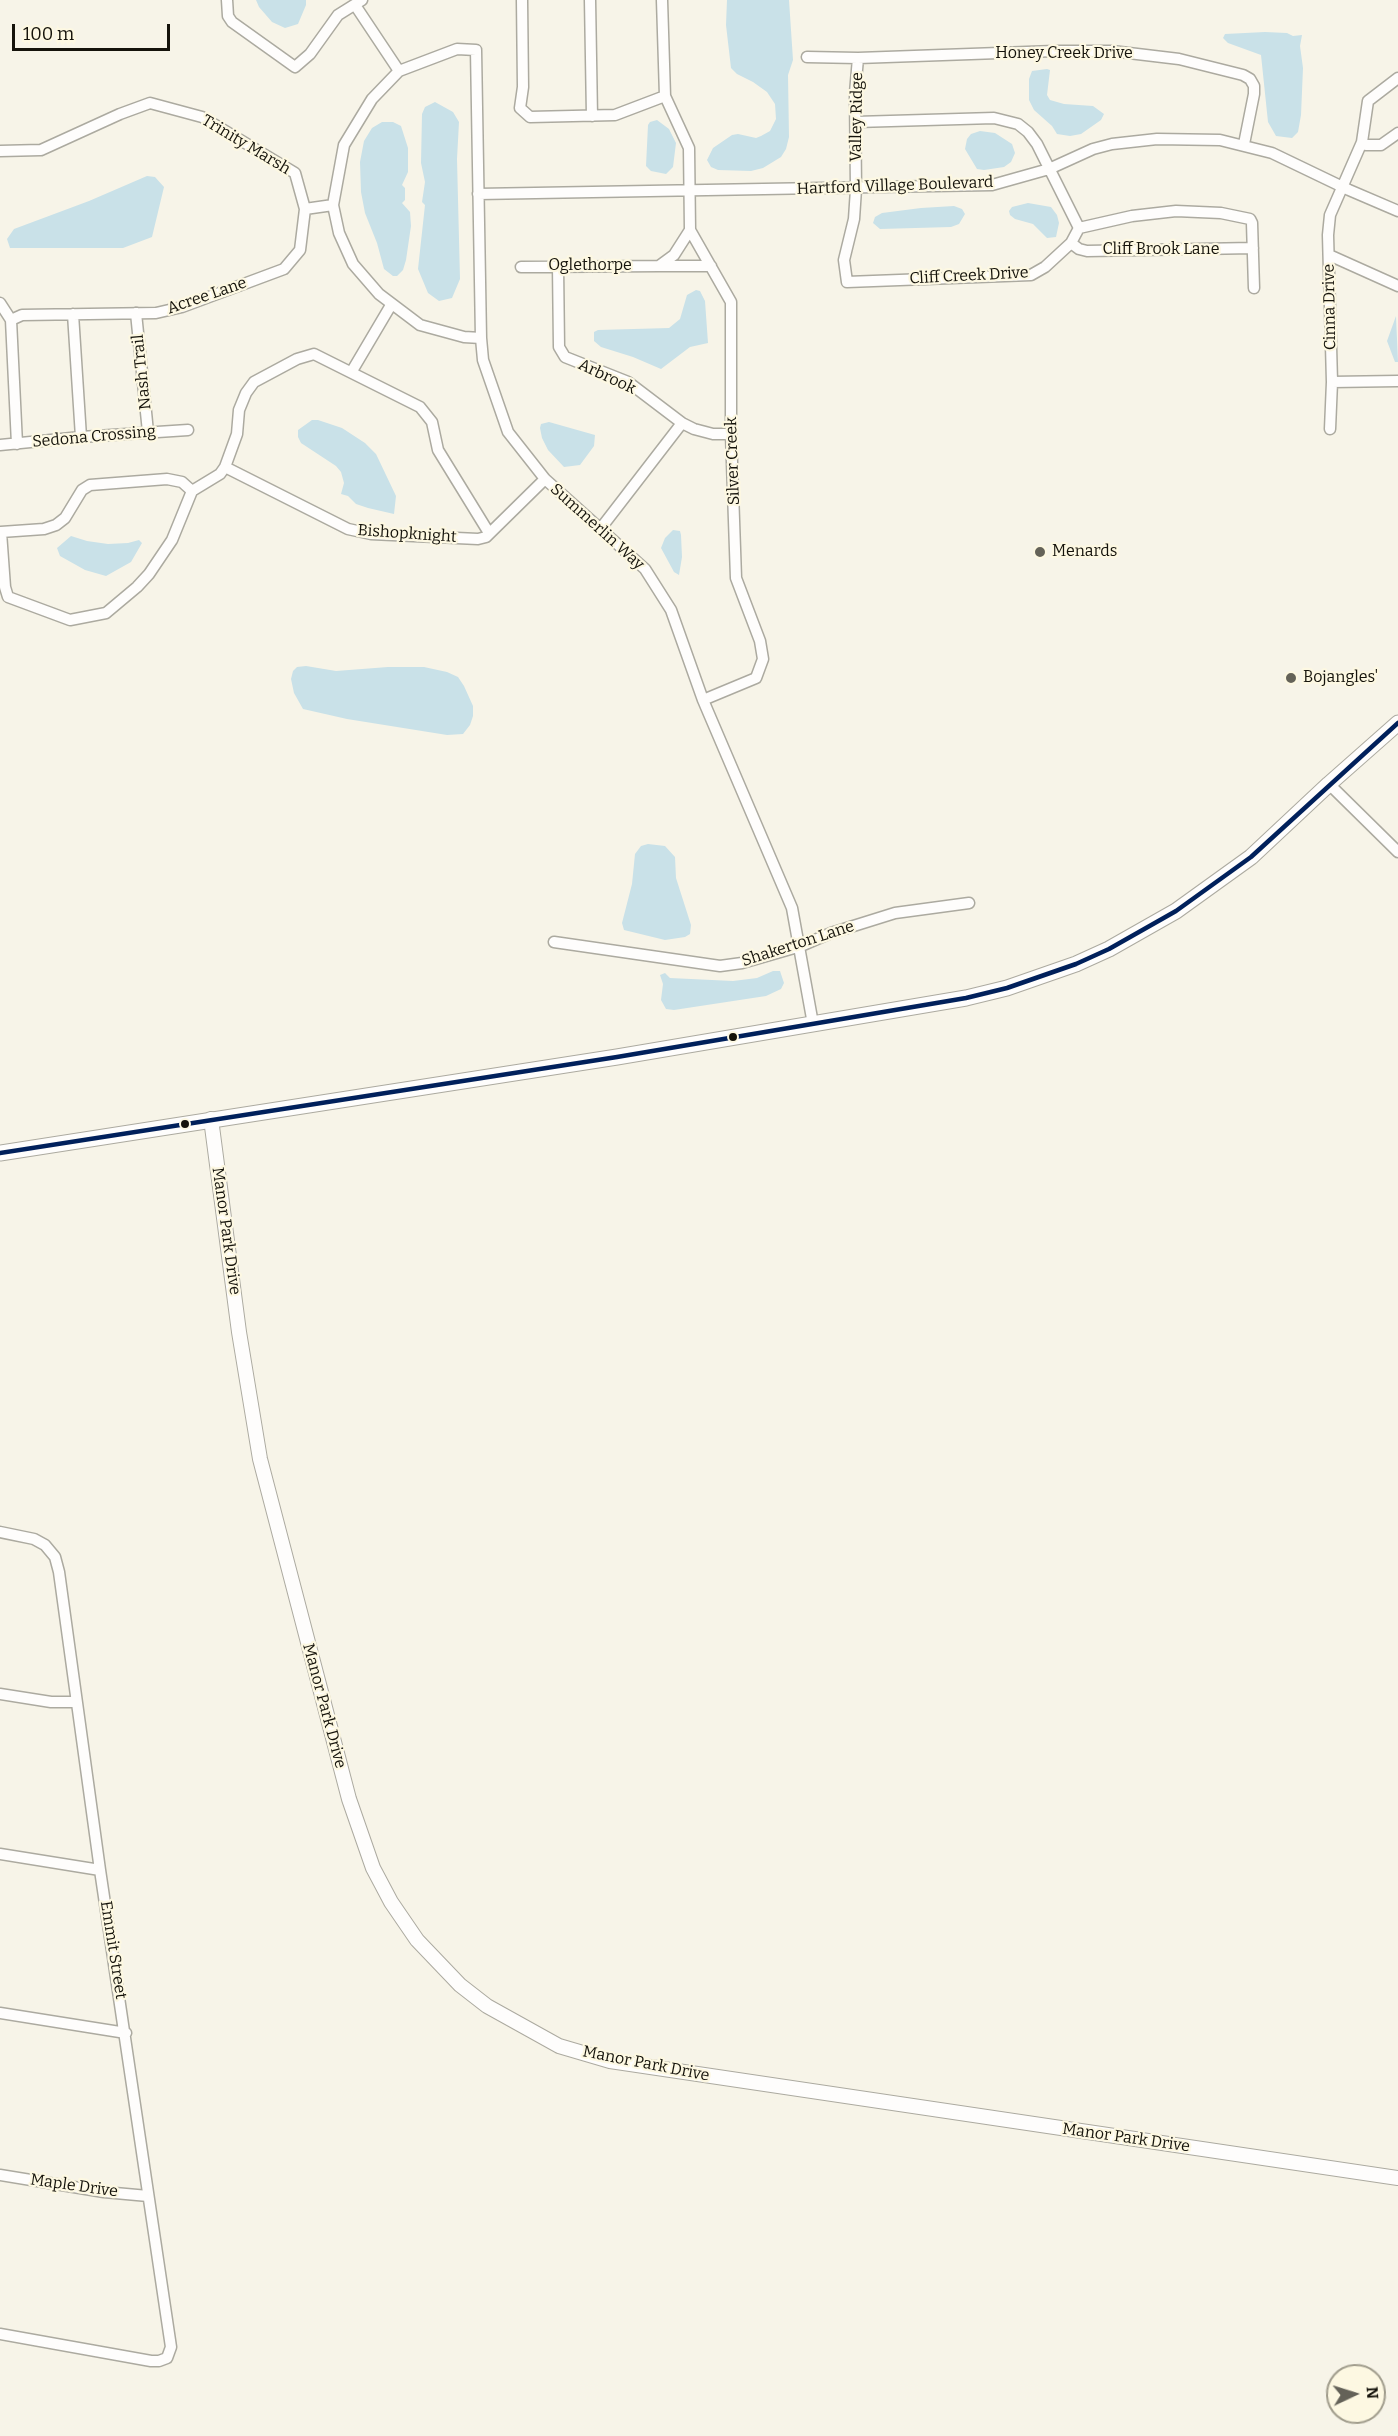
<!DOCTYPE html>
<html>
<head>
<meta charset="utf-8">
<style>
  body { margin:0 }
  #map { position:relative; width:1398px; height:2436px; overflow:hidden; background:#f7f4e8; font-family:Bitter,serif }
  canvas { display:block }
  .north { position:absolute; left:1326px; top:2364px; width:60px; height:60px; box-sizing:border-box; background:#fdf8e2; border:2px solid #a09c8c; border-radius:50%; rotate:86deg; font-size:16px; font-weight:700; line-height:24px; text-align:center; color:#15130b }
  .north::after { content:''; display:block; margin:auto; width:21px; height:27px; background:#646258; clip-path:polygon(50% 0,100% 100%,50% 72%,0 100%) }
  .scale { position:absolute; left:12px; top:24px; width:158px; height:27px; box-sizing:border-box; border:3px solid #15130b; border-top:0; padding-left:8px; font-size:18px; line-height:21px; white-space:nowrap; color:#15130b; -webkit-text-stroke:4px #fdf8e2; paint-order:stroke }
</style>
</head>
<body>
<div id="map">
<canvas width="1398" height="2436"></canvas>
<div class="north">N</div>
<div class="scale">100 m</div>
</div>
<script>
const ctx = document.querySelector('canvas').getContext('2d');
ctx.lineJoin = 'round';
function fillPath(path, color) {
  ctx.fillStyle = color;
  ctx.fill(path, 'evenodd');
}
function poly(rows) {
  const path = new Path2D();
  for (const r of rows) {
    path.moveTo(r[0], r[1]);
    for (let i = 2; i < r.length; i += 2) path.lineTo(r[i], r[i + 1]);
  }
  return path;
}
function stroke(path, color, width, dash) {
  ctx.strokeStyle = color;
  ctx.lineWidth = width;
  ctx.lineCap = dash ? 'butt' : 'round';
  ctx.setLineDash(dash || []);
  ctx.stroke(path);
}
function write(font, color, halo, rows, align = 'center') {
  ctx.font = font + ' Bitter,serif';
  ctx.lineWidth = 4.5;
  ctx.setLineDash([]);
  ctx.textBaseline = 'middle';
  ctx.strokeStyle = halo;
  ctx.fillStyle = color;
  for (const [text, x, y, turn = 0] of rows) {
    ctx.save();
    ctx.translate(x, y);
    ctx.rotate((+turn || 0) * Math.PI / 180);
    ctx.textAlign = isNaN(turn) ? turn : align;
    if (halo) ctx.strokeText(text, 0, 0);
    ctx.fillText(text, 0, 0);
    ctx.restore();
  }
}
fillPath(poly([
  [256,0,306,0,306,5,298,24,285,28,272,22,259,7],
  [727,0,789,0,793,60,788,75,789,137,786,149,781,157,763,168,751,171,718,170,711,167,707,160,713,148,732,135,738,134,756,138,761,136,770,131,776,119,775,104,767,92,753,82,737,74,731,68,726,25],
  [1265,32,1287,33,1293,36,1302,35,1300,46,1303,68,1301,115,1298,132,1292,138,1276,136,1268,122,1261,55,1228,43,1223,38,1225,34],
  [1047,69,1050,70,1047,95,1050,100,1064,104,1093,106,1104,114,1101,120,1081,134,1070,136,1057,134,1052,126,1034,110,1029,100,1029,79,1032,71],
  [435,102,453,112,459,122,457,159,460,279,452,298,439,301,428,293,418,269,425,205,422,202,425,182,421,163,422,114,425,107],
  [657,120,669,129,676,143,673,167,666,174,651,171,646,166,648,125,650,122],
  [382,122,393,122,401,126,408,148,408,172,402,185,405,188,405,200,402,203,410,212,411,226,406,260,403,270,397,276,393,276,384,269,377,243,365,213,361,192,360,162,364,141,372,128],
  [980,131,995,133,1012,144,1015,153,1011,162,1004,167,984,170,977,169,965,149,967,139,971,134],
  [147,176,155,177,164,187,152,237,123,248,10,248,7,239,14,229,89,201],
  [1028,203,1051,207,1057,215,1059,223,1056,237,1047,238,1033,224,1015,219,1010,215,1009,211,1012,207],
  [954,206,962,209,965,214,959,224,951,227,880,229,873,223,875,217,882,213,921,208],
  [696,290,700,291,705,301,708,343,690,347,661,369,633,357,601,347,594,341,594,332,598,330,669,328,680,319,687,295],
  [1396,316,1398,362,1395,362,1387,341],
  [312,420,318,420,342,428,365,443,376,454,396,496,394,514,368,508,356,504,348,496,341,494,344,483,341,472,336,466,301,443,298,437,298,430],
  [549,422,595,435,594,446,580,465,564,467,548,450,542,438,540,428,541,424],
  [673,530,680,531,681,535,682,557,679,575,674,572,661,548,665,538],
  [71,536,87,541,108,544,128,543,139,540,142,543,131,562,106,576,85,570,60,556,57,548],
  [306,666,336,671,388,667,424,667,447,672,458,677,464,686,473,706,473,716,470,725,463,734,447,735,347,719,303,709,294,693,291,679,293,671,297,667],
  [648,844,665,846,675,857,676,878,691,925,690,934,685,937,665,940,624,930,622,923,632,884,635,854,641,846],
  [773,971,780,971,784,983,781,989,766,996,674,1010,666,1009,661,1000,663,984,660,975,665,973,670,978,733,981,757,978]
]), '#c9e1e8');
const minor = poly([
  [227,0,228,16,232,22,295,67,310,54,338,15,362,0],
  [522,0,523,87,520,108,530,117,615,115,665,96],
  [590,0,592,116],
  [662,0,665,96,689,148,690,230,731,302,731,434,736,578,760,641,763,659,756,678,703,700],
  [355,5,399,71],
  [807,57,858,58,1055,51,1112,51,1179,59,1243,75,1250,79,1254,86,1254,94,1244,144],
  [858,58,855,93,856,189,854,219,844,260,847,282,1031,275,1045,267,1071,243,1079,228,1132,216,1176,211,1221,213,1250,219,1252,223,1254,288],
  [856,122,994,118,1018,124,1028,132,1037,144,1079,228],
  [1362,142,1366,145,1381,145,1398,133],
  [0,151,41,150,120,114,150,103,202,117,295,173,305,209,333,205],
  [478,194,992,185,1049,169,1093,149,1112,144,1157,139,1220,140,1272,153,1349,190,1398,211],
  [1071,243,1079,249,1087,251,1253,248],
  [1329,255,1398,286],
  [558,266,559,347,565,357,628,382,682,423,694,429,713,434,731,434],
  [660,266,711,266],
  [521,267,659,266,674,255,690,230],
  [0,303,11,320,22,315,156,313,182,307,284,269,300,250,305,209],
  [136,313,148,432],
  [73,314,81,437],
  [11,320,17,444],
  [481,338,464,337,420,325,379,294,353,264,339,233,333,205,344,145,372,99,399,71,457,49,476,50,481,338,483,360,508,432,545,479,645,569,671,610,703,700,792,908,813,1024],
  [352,371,391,305],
  [1332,382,1398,381],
  [1330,429,1332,382,1328,235,1330,215,1362,142,1368,101,1398,78],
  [0,445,81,437,188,430],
  [225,467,348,529,371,534,478,539,486,537,545,479],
  [192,491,182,482,167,479,90,485,82,490,65,518,56,525,44,529,1,532,5,587,8,597,70,620,106,613,137,587,149,574,172,540,192,491,220,474,225,467,237,434,239,410,246,393,254,382,297,359,314,354,420,407,432,422,438,450,489,533],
  [601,528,682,423],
  [1329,784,1398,852],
  [554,942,720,966,742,963,801,946,831,933,895,913,969,903],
  [0,1532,34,1539,45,1545,55,1557,59,1572,100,1870,171,2347,167,2358,159,2361,151,2361,0,2334],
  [0,1694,51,1702,76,1702],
  [0,1854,100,1870],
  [0,2013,126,2033],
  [0,2175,104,2192,148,2196]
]);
const tertiary = poly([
  [211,1119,239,1332,260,1459,349,1799,373,1868,391,1902,417,1940,460,1985,487,2006,559,2046,610,2061,1398,2178]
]);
const secondary = poly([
  [0,1153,617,1057,966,998,1007,988,1076,964,1109,949,1176,911,1251,857,1329,784,1398,723]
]);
stroke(minor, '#acaaa0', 13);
stroke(tertiary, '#acaaa0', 16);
stroke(secondary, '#acaaa0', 17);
stroke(minor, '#fefdfc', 10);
stroke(tertiary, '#fefdfc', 14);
stroke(secondary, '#fefdfc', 15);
stroke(poly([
  [0,1153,617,1057,966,998,1007,988,1076,964,1109,949,1176,911,1251,857,1398,723]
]), '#00205b', 4.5);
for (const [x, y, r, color] of [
  [1040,552,6,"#646258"],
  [1291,678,6,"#646258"],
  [733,1037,5,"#15130b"],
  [185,1124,5,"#15130b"]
]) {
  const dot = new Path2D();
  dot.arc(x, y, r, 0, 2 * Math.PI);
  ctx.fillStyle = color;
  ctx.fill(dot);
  stroke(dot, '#fdf8e2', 2);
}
write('16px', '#15130b', '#fdf8e2', [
  ["Honey Creek Drive",1064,54],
  ["Valley Ridge",857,117,-89],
  ["Trinity Marsh",246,145,31],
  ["Hartford Village Boulevard",895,186,-2],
  ["Cliff Brook Lane",1161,250],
  ["Oglethorpe",590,266],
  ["Cliff Creek Drive",969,276,-3],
  ["Acree Lane",207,296,-19],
  ["Cinna Drive",1330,307,-91],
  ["Nash Trail",142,372,-96],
  ["Arbrook",607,377,25],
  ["Sedona Crossing",94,437,-5],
  ["Silver Creek",733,461,-92],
  ["Summerlin Way",597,527,42],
  ["Bishopknight",407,534,4],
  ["Shakerton Lane",798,944,-18],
  ["Manor Park Drive",226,1231,82],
  ["Manor Park Drive",324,1706,75],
  ["Emmit Street",113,1950,81],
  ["Manor Park Drive",646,2064,11],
  ["Manor Park Drive",1126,2138,8],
  ["Maple Drive",74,2186,8]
]);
write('16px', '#15130b', '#fdf8e2', [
  ["Menards",1052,552],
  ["Bojangles'",1303,678]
], 'left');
</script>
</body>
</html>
